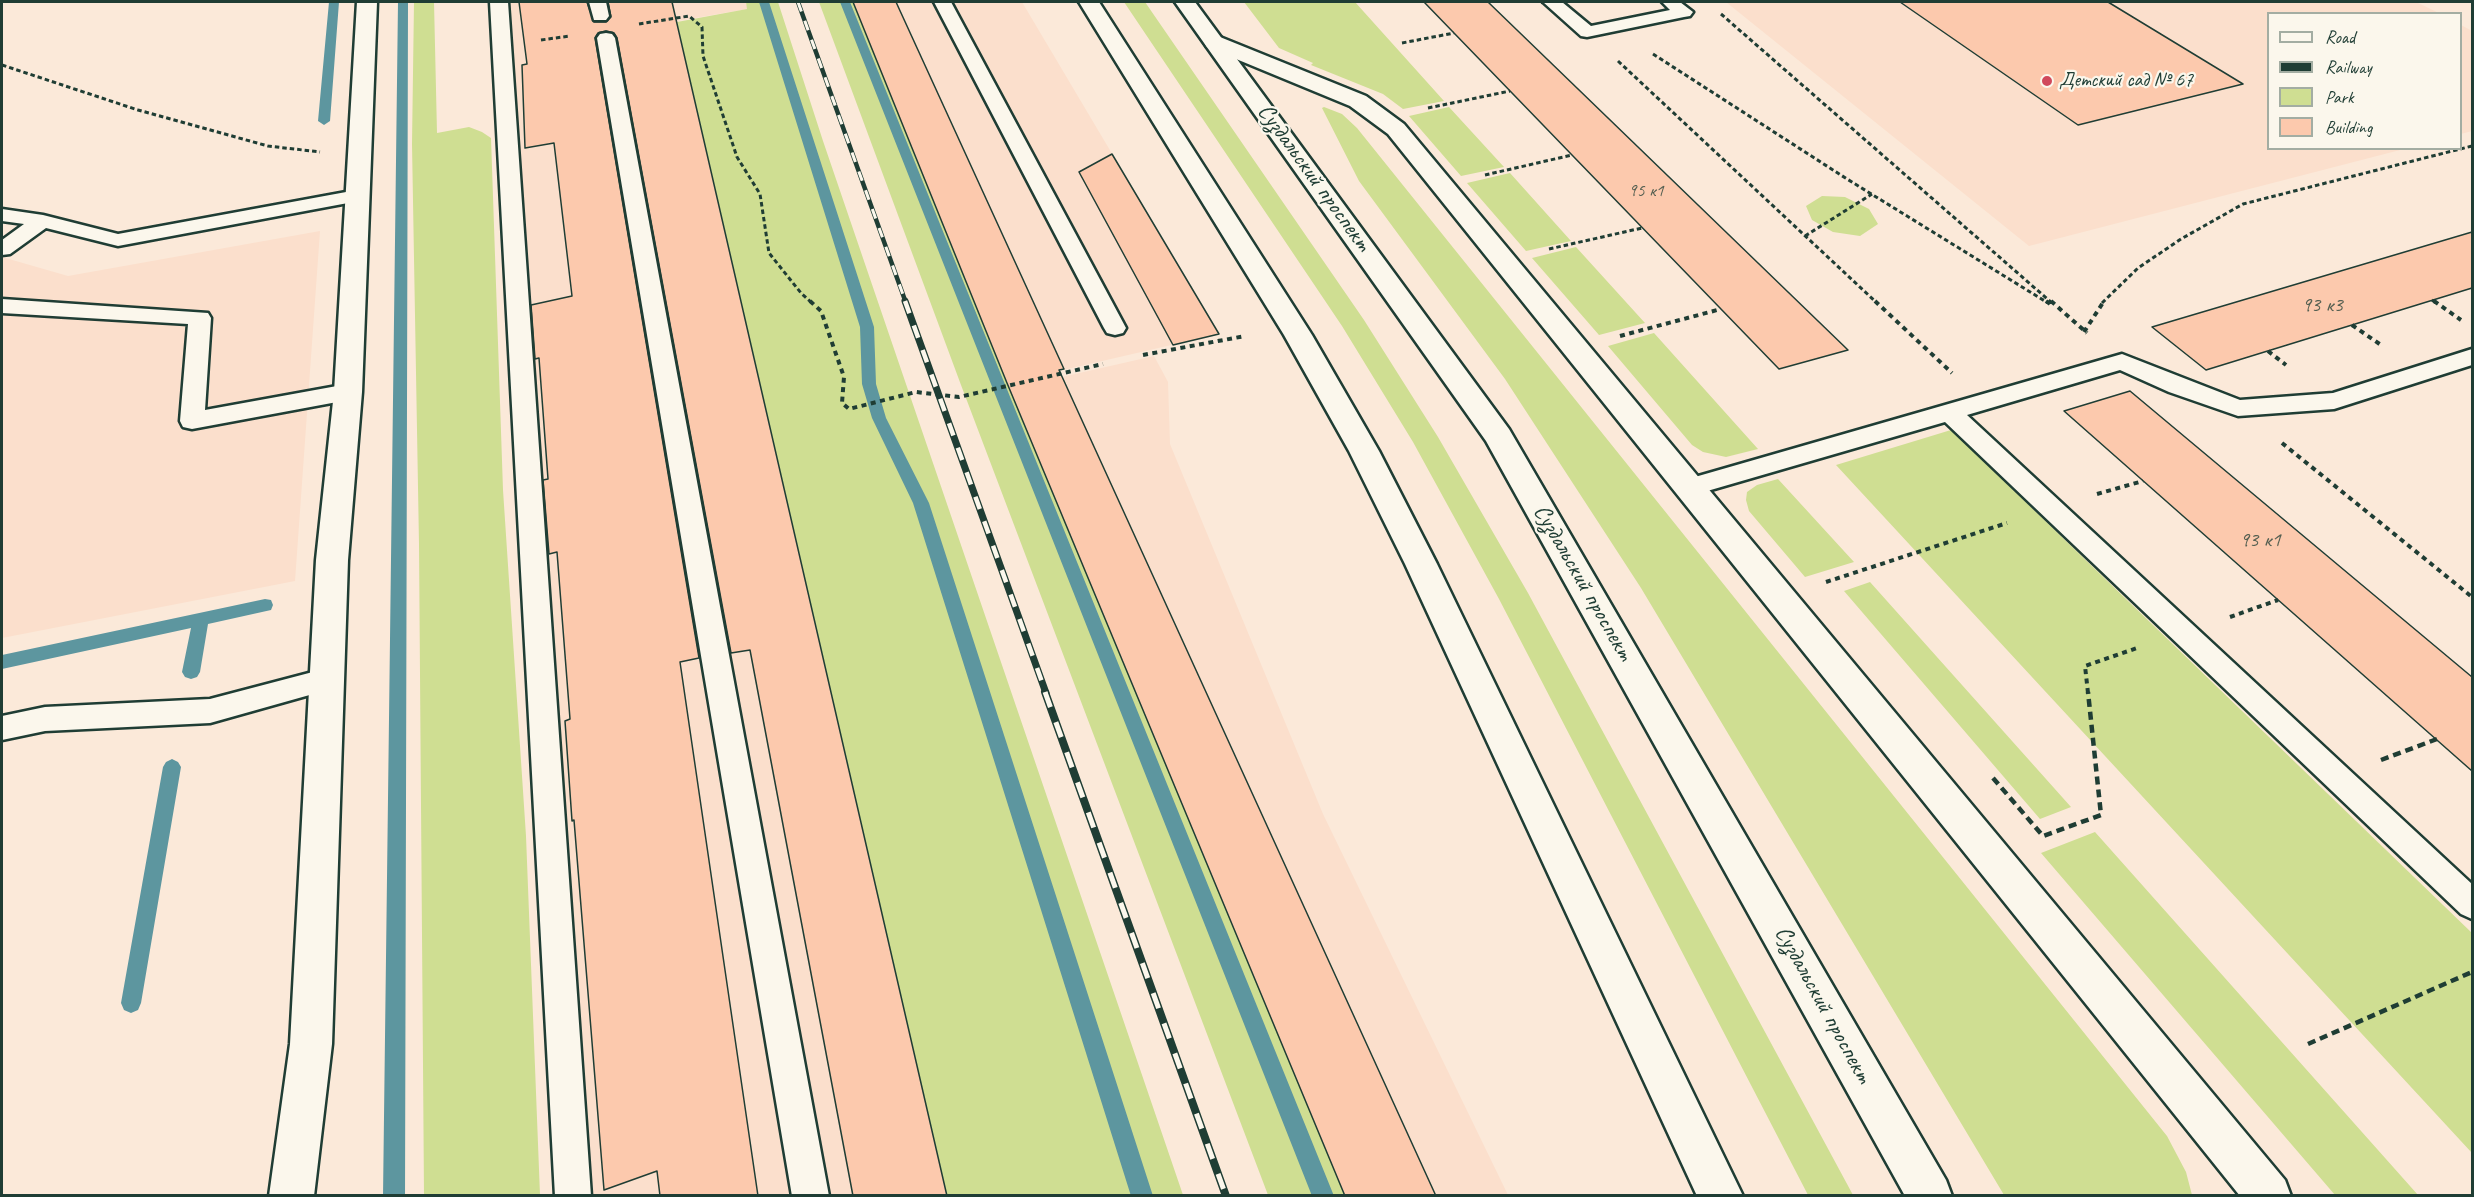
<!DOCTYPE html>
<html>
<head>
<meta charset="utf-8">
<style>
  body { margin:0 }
  #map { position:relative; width:2474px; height:1197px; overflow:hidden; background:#fbe9d9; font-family:Caveat,sans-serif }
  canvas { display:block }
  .frame { position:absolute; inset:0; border:3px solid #1f3d34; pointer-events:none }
  .legend { position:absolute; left:2267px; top:12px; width:195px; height:138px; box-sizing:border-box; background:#fbf7ec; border:2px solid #a3ada2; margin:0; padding:8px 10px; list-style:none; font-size:18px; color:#1f3d34 }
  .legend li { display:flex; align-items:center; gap:12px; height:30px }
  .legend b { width:30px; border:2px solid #a3ada2 }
</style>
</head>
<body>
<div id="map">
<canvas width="2474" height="1197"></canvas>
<div class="frame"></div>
<ul class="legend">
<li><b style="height:8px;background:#fbf7ec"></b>Road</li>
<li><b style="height:8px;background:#1f3d34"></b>Railway</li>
<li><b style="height:16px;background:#cfde92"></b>Park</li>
<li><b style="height:16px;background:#fcc9ad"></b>Building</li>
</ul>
</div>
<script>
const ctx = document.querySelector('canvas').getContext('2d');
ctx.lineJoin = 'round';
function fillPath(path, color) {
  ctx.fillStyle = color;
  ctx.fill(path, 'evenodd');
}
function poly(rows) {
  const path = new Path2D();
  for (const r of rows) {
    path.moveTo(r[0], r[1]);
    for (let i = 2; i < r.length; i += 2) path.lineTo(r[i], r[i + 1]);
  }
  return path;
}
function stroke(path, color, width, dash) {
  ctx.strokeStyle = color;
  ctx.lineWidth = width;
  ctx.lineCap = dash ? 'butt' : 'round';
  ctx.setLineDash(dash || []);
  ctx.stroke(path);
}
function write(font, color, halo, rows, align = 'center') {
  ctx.font = font + ' Caveat,sans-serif';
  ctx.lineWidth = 4.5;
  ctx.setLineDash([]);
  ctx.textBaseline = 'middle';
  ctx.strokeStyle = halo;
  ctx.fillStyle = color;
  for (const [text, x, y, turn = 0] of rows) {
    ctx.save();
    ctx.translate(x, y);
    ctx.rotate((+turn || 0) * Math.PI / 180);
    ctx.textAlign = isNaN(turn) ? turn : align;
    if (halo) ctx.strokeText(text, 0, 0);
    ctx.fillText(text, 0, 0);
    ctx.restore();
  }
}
fillPath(poly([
  [509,2,746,2,748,9,677,21,947,1195,593,1195,537,458],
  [853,2,1022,2,1219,334,1007,383],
  [1726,2,2416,2,2439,13,2268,14,2268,148,2404,149,2029,246],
  [2461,25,2472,31,2472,131,2461,134],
  [320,231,295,581,2,638,2,257,68,276],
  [1154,356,1168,382,1170,444,1323,814,1508,1195,1345,1195,1062,377]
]), '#fbdfcc');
fillPath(poly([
  [414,2,434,2,437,133,469,127,482,132,491,138,503,490,526,836,540,1195,424,1195,419,544,412,144],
  [746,2,778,2,823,141,1183,1195,947,1195,677,22,747,9],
  [819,2,853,2,1007,383,1345,1195,1268,1195,961,385],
  [1124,2,1145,2,1364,320,1438,437,1528,593,1853,1195,1808,1195,1499,599,1413,442,1342,326],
  [1244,2,1355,2,1444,101,1403,109,1383,94,1311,65,1313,63,1279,48],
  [1324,107,1342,114,1357,128,2167,1136,2186,1172,2192,1195,2004,1195,1641,588,1505,379,1359,181,1322,108],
  [1449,107,1504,167,1461,176,1409,116],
  [1510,173,1571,241,1526,251,1467,183],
  [1822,196,1845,197,1869,209,1878,224,1860,236,1833,232,1812,220,1806,206],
  [1576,247,1645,323,1599,335,1532,258],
  [1654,333,1758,449,1726,457,1703,452,1692,445,1608,346],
  [1951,430,2472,933,2472,1153,1836,465],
  [1778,479,1854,562,1805,577,1749,511,1746,500,1747,492,1757,485],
  [1870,582,2071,807,2040,819,1844,591],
  [2095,832,2418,1195,2335,1195,2041,853]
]), '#cfde92');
fillPath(poly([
  [329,2,339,2,330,121,324,125,318,121,329,2],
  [398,2,408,2,405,1196,383,1196,398,2],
  [759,2,769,2,874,327,876,384,886,418,929,503,1153,1196,1131,1196,913,503,872,418,862,384,860,327,759,2],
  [840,2,850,2,1334,1196,1312,1196,840,2],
  [265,599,271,600,273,605,271,610,208,624,200,672,197,677,191,679,185,677,182,672,191,628,2,669,2,655,265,599],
  [172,759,178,762,181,767,141,1003,138,1010,131,1013,124,1010,121,1003,163,767,166,762,172,759]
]), '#5d969f');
const building = poly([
  [519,2,587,2,594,22,606,22,611,17,608,2,672,2,947,1196,853,1196,750,650,731,653,617,38,614,33,606,31,598,33,595,38,699,658,680,662,758,1196,660,1196,657,1171,604,1190,574,820,572,821,565,721,570,719,557,552,549,554,543,480,548,479,539,358,535,359,531,305,572,296,554,143,525,148,522,65,527,64,519,2],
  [853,2,896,2,1064,369,1059,370,1436,1196,1345,1196,1007,383,853,2],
  [1424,2,1488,2,1848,350,1779,369,1424,2],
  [1900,2,2108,2,2243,84,2078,125,1900,2],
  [1112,154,1219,334,1173,345,1079,172,1112,154],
  [2472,232,2472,288,2206,370,2152,327,2472,232],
  [2130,391,2472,677,2472,771,2064,411,2130,391]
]);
fillPath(building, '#fcc9ad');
stroke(building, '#1f3d34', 1.5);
const lane = poly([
  [490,2,508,2,591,1196,555,1196,490,2],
  [589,2,606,2,609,16,606,20,594,20,589,2],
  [934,2,951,2,1126,328,1123,333,1115,335,1107,333,1104,328,934,2],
  [1543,2,1562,2,1591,26,1670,10,1662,2,1680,2,1693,12,1690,16,1684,17,1587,37,1581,36,1543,2],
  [606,33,612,34,615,38,829,1196,792,1196,597,38,600,34,606,33],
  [357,190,364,192,367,196,364,200,118,246,46,228,10,254,2,255,2,240,24,224,2,221,2,209,43,215,118,234,357,190],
  [2,299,208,313,211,318,205,410,348,384,356,386,360,392,356,398,348,400,192,429,183,427,180,421,188,324,2,313,2,299],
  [2472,349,2472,365,2334,409,2238,416,2169,392,2120,370,1967,415,2472,884,2472,919,2461,914,1945,422,1690,496,1681,493,1677,487,1681,481,2122,354,2240,400,2333,393,2472,349],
  [328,668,338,671,342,679,338,687,210,723,45,731,2,740,2,716,45,707,210,699,328,668]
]);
const street = poly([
  [357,2,377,2,362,392,348,560,332,1044,314,1196,269,1196,290,1044,316,560,334,392,357,2],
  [1215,35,1366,96,1404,124,2285,1180,2291,1196,2240,1196,1388,134,1350,106,1207,47,1204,42,1207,37,1215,35]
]);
const secondary = poly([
  [1079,2,1099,2,1312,335,1379,451,1437,564,1743,1196,1697,1196,1405,564,1349,451,1284,335,1079,2],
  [1175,2,1195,2,1509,429,1946,1180,1952,1196,1905,1196,1486,441,1175,2]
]);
stroke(lane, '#1f3d34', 5);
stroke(street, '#1f3d34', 5);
stroke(secondary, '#1f3d34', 5);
stroke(poly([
  [1721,14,2052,303],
  [639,24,689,16,702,27,703,56,737,157,760,194,769,253,801,293,812,303],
  [541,40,570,36],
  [1402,43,1454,33],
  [1653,54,1847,179,2048,303],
  [1618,61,1877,303],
  [2,65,138,110,268,146,320,152],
  [1428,108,1510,91],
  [1485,175,1572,155],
  [1805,236,1872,194],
  [1549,249,1642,228],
  [2432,300,2436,303],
  [2102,303,2138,268,2181,239,2243,204,2472,146]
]), '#1f3d34', 3, [4.5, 3]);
stroke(poly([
  [810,301,821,311,844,377,842,403,849,409,916,392,959,397,1103,364],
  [1875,301,1952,373],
  [2046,301,2050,304],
  [2051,301,2087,333],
  [2434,301,2461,320],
  [2352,325,2381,345],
  [2084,332,2104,301],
  [1620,336,1721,309],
  [2268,351,2286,365],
  [1143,355,1245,336],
  [2282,443,2472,597],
  [2097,494,2143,481],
  [1826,582,2007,523],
  [2230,617,2278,600],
  [2088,693,2085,666,2137,648]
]), '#1f3d34', 4, [5, 4.5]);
stroke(poly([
  [2381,760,2437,739],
  [1993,778,2043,836,2101,815,2088,692],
  [2308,1044,2472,972]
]), '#1f3d34', 4.5, [8, 5]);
fillPath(lane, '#fbf7ec');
fillPath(street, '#fbf7ec');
fillPath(secondary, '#fbf7ec');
const railFar2 = poly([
  [798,2,906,303]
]);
const railFar1 = poly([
  [905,301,1046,693]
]);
const rail = poly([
  [1045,692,1226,1196]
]);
stroke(railFar2, '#1f3d34', 4.5);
stroke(railFar1, '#1f3d34', 7);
stroke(rail, '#1f3d34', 8);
stroke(railFar2, '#fbf7ec', 3, [10]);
stroke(railFar1, '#fbf7ec', 4.5, [13]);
stroke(rail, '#fbf7ec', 5, [16]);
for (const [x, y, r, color] of [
  [2047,81,6,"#d1495b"]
]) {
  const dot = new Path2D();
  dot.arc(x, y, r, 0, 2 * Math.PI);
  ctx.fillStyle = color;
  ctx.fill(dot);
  stroke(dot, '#fbf7ec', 2);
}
write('18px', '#566052', null, [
  ["95 к1",1646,191]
]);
write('20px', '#1f3d34', '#fbf7ec', [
  ["Детский сад № 67",2059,81]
], 'left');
write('21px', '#566052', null, [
  ["93 к3",2322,305],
  ["93 к1",2260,540]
]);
write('24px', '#1f3d34', '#fbf7ec', [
  ["Суздальский проспект",1314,178,54],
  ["Суздальский проспект",1583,583,60],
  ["Суздальский проспект",1823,1005,61]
]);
</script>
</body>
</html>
